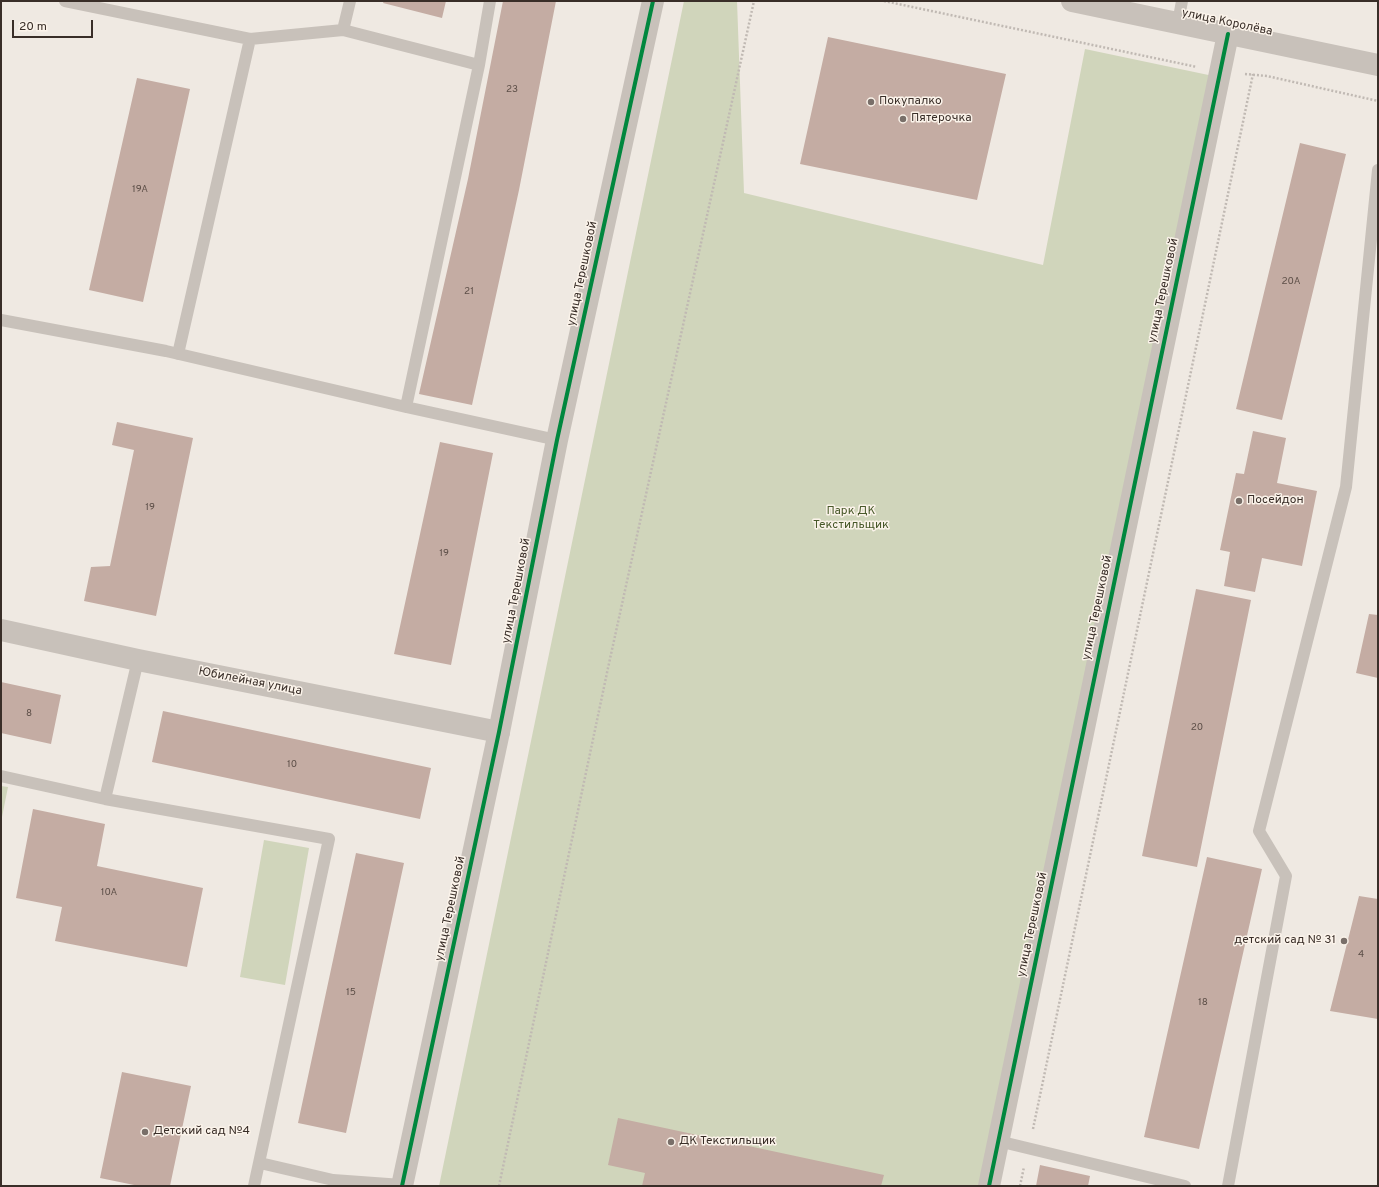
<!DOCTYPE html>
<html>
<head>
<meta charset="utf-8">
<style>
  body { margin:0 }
  #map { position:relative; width:1379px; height:1187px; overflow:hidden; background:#efe9e2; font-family:Overpass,sans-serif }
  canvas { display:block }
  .frame { position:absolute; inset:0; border:2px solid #392e28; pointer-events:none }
  .scale { position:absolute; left:12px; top:20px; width:81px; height:18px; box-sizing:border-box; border:2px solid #392e28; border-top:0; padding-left:5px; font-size:12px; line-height:14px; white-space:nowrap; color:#392e28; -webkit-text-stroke:3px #fbf3ea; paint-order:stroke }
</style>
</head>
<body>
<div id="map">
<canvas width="1379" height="1187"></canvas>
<div class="frame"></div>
<div class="scale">20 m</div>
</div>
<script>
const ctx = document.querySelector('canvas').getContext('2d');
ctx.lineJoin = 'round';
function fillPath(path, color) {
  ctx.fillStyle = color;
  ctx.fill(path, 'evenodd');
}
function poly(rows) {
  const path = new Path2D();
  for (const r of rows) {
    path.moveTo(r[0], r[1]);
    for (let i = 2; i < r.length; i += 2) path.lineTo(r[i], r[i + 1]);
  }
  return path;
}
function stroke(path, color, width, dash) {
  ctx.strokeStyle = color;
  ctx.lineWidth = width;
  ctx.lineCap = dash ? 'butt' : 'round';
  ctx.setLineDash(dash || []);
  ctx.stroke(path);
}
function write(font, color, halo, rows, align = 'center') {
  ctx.font = font + ' Overpass,sans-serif';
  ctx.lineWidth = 3;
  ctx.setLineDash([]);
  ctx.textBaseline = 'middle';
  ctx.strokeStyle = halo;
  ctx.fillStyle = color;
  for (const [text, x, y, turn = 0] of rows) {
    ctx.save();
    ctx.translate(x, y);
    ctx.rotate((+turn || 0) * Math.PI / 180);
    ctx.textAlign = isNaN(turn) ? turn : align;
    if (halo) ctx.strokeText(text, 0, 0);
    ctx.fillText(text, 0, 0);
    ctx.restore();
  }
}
fillPath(poly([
  [684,1,737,1,744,193,1043,265,1085,49,1218,77,985,1186,439,1186],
  [1,786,8,787,1,822],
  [264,840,309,848,285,985,240,977]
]), '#d0d5bb');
fillPath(poly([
  [384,1,446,1,442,18,383,3],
  [503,1,556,1,519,190,472,405,419,394,468,179],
  [828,37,1006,74,977,200,800,164],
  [137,78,190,89,143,302,89,290],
  [1300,143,1346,154,1282,420,1236,409],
  [117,422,193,438,156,616,84,601,91,567,110,566,134,450,112,445],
  [1253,431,1286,438,1277,483,1317,491,1302,566,1262,558,1255,592,1224,586,1230,552,1220,550,1236,473,1244,474],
  [440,442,493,453,451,665,394,654],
  [1196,589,1251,600,1197,867,1142,856],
  [1369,614,1378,615,1378,678,1356,673],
  [1,682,61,695,51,744,1,733],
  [163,711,431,768,420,819,152,762],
  [33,809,105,824,97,866,203,888,187,967,55,941,62,907,16,898],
  [356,853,404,863,346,1133,298,1123],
  [1207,857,1262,869,1199,1149,1144,1137],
  [1359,896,1378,899,1378,1019,1330,1011],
  [122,1072,191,1086,170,1186,139,1186,100,1178],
  [618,1118,884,1175,881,1186,642,1186,645,1173,608,1165],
  [1040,1165,1090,1176,1088,1186,1036,1186]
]), '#c4aca3');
stroke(poly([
  [884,1,1197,67],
  [1245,74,1267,76,1378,101],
  [1033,1129,1253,74],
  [499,1186,608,668,754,1],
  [1020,1186,1024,1167]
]), '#c0b9b3', 2.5, [2, 2]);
stroke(poly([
  [65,1,250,39,343,30,479,65,406,407,557,440],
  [1178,23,1182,1],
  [343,30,350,1],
  [479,65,490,1],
  [1,320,166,351,406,407],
  [178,354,250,39],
  [1,776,105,799,329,839,254,1186],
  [105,799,138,660],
  [998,1141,1185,1186],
  [260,1163,333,1180,402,1185],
  [1228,1186,1286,876,1259,831,1346,487,1378,170]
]), '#c8c1ba', 12);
stroke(poly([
  [1,630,138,660,499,732],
  [989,1186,1228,34]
]), '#c8c1ba', 22);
stroke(poly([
  [1072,1,1378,65],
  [402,1186,499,732,557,440,653,1]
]), '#c8c1ba', 22);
stroke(poly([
  [402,1186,499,732,557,440,653,1],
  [989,1186,1228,34]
]), '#00873e', 4);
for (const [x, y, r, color] of [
  [871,102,4,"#796f69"],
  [903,119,4,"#796f69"],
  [1239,501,4,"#796f69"],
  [1344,941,4,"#796f69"],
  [145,1132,4,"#796f69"],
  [671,1142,4,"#796f69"]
]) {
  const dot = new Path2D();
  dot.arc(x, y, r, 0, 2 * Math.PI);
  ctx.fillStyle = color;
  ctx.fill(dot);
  stroke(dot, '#fbf3ea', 1.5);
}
write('10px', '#5c4e47', null, [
  ["23",512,90],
  ["19А",140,190],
  ["20А",1291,282],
  ["21",469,292],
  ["19",150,508],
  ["19",444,554],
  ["8",29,714],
  ["20",1197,728],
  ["10",292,765],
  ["10А",109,893],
  ["4",1361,955],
  ["15",351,993],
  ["18",1203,1003]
]);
write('12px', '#392e28', '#fbf3ea', [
  ["улица Королёва",1227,23,12],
  ["улица Терешковой",583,274,-78],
  ["улица Терешковой",1164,291,-78],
  ["улица Терешковой",517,591,-79],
  ["улица Терешковой",1098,608,-78],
  ["Юбилейная улица",250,682,11],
  ["улица Терешковой",451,909,-78],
  ["улица Терешковой",1033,925,-78]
]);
write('12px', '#392e28', '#fbf3ea', [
  ["Покупалко",879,102],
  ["Пятерочка",911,119],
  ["Посейдон",1247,501],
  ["детский сад № 31",1336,941,"right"],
  ["Детский сад №4",153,1132],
  ["ДК Текстильщик",679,1142]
], 'left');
write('12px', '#48592a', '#fbf3ea', [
  ["Парк ДК",851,512],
  ["Текстильщик",851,526]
]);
</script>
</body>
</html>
